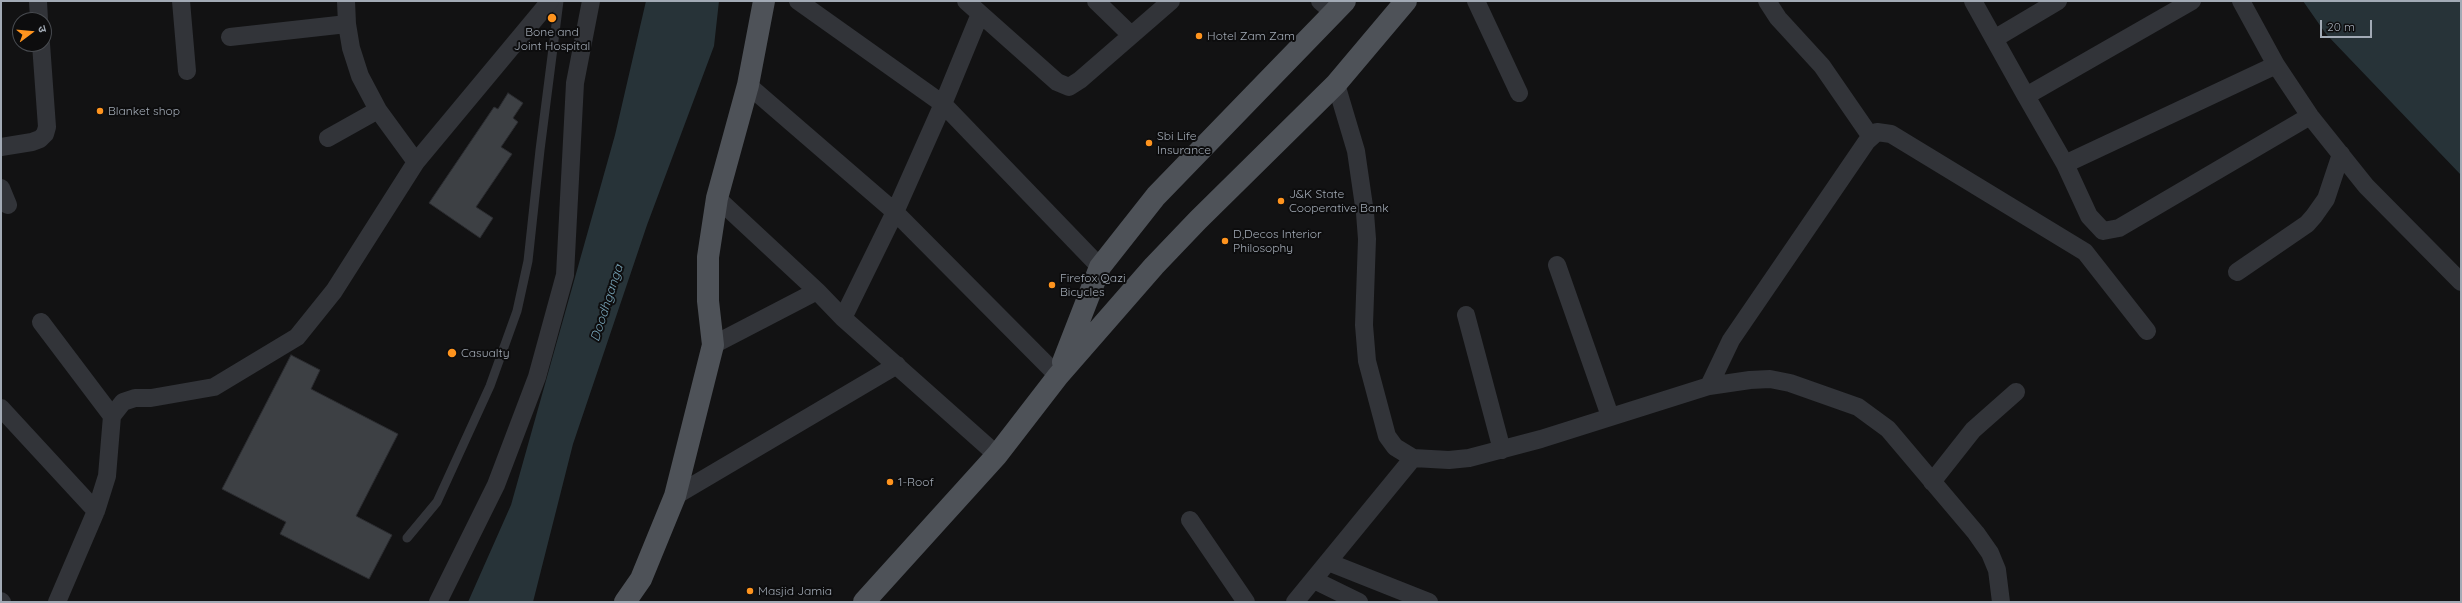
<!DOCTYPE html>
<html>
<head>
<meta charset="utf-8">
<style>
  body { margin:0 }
  #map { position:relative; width:2462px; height:603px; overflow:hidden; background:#121213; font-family:Quicksand,"Noto Sans Devanagari",sans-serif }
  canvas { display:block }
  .frame { position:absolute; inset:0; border:2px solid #a2aab5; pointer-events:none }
  .north { position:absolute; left:12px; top:12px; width:40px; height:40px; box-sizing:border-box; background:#0d0d0e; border:1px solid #494c51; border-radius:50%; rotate:74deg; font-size:11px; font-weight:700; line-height:16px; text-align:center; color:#a2aab5 }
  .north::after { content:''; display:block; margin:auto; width:14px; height:18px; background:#ff941e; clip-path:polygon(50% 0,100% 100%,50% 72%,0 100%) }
  .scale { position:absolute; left:2320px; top:20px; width:52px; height:18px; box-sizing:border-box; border:2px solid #a2aab5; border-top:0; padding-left:5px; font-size:12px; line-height:14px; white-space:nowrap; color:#a2aab5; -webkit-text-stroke:3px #0d0d0e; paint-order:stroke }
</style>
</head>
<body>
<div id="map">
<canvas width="2462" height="603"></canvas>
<div class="frame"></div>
<div class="north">उ</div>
<div class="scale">20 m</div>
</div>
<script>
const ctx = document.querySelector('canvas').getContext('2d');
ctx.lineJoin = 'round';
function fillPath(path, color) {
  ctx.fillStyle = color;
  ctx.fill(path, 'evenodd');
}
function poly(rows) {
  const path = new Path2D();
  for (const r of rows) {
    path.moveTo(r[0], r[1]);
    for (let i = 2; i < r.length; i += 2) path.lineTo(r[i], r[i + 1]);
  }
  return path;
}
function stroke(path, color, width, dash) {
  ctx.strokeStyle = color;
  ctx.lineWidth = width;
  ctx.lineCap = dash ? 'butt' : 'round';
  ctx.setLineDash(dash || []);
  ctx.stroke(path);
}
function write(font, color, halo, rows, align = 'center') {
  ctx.font = font + ' Quicksand,sans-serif';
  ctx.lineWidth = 4;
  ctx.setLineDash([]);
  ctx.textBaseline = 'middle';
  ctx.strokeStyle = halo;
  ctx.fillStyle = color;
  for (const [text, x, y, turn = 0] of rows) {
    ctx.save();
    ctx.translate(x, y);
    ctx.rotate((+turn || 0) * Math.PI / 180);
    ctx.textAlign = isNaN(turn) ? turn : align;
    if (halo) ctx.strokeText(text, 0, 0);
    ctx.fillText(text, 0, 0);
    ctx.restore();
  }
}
fillPath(poly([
  [646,1,719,1,714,46,647,225,573,444,533,602,468,602,511,505,615,135],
  [2303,1,2461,1,2461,175,2326,34]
]), '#273338');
const building = poly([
  [508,93,523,103,513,118,518,122,501,147,512,154,476,207,493,218,480,238,429,203,494,107,498,109,508,93],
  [291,355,320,370,311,389,398,434,356,516,392,535,369,579,280,534,286,522,222,489,291,355]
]);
fillPath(building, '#3d4044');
stroke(building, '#2b2c30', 1);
stroke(poly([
  [407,538,437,502,490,386,517,311,528,261,540,150,559,1]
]), '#323439', 9);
stroke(poly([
  [38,1,39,20],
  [181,1,187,71],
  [346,1,347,24,351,48,360,76,378,110,416,162],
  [798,1,943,104,1100,267],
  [966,1,1057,82,1069,87,1080,80,1171,1],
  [1096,1,1131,35],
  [1320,1,1335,14],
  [1476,1,1519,93],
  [1767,1,1778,18,1822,66,1871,137],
  [1973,1,2026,96],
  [2192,1,2026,96,2065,164,2089,216,2103,231,2119,228,2310,116],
  [2241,1,2276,65,2310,116,2366,186,2461,282],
  [230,37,347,24],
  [1994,39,2058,1],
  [1336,84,1356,151,1365,213,1367,239,1364,325,1367,361,1387,436,1395,447,1413,458,1449,460,1469,458,1541,439,1709,386,1750,380,1770,379,1790,383,1858,407,1888,429,1976,533,1990,553,1997,570,2001,602],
  [748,85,895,212,1058,376],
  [328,138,378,110],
  [1,147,32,142,40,139,45,134,47,127,41,44],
  [2065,164,2276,65],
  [1,188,8,205],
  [717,198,817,291,843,318,997,455],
  [1557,265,1610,416],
  [2237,272,2307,224,2314,216,2326,199,2341,154],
  [1466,315,1502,450],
  [843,318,895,212,943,104,980,14],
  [41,322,112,416,107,476,96,511,57,602],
  [713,345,817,291],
  [1709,386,1731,340,1867,141,1877,132,1891,134,2085,252,2147,331],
  [1,408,96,511],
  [112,416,123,402,135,398,151,398,214,387,297,337,334,291,416,162,550,1],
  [1932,482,1973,430,2016,392],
  [675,496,897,365],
  [1190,520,1246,602],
  [1328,562,1429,602],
  [1314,580,1359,602],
  [1,601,2,602],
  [438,602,496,485,537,377,565,275,575,83,591,1],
  [1295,602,1413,458]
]), '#323439', 18);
stroke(poly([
  [1063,362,1100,267,1156,196,1345,1],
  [625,602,641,579,675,496,713,345,708,301,708,257,717,198,748,85,764,1],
  [864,602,997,455,1058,376,1154,266,1198,220,1336,84,1406,1]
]), '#4e5258', 22);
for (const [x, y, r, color] of [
  [552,18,5,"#ff941e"],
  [1199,36,4,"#ff941e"],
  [100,111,4,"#ff941e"],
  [1149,143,4,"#ff941e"],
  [1281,201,4,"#ff941e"],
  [1225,241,4,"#ff941e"],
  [1052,285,4,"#ff941e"],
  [452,353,5,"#ff941e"],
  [890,482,4,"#ff941e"],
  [750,591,4,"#ff941e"]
]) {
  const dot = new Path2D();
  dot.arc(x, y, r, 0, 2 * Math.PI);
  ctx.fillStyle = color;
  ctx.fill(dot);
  stroke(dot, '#0d0d0e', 1.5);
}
write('12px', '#a2aab5', '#0d0d0e', [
  ["Bone and",552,32,"center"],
  ["Joint Hospital",552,46,"center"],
  ["Hotel Zam Zam",1207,36],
  ["Blanket shop",108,111],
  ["Sbi Life",1157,136],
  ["Insurance",1157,150],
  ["J&K State",1289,194],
  ["Cooperative Bank",1289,208],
  ["D,Decos Interior",1233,234],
  ["Philosophy",1233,248],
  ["Firefox Qazi",1060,278],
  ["Bicycles",1060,292],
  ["Casualty",461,353],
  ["1-Roof",898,482],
  ["Masjid Jamia",758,591]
], 'left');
write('italic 13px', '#75a0b4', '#0d0d0e', [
  ["Doodhganga",607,303,-72]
]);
</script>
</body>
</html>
